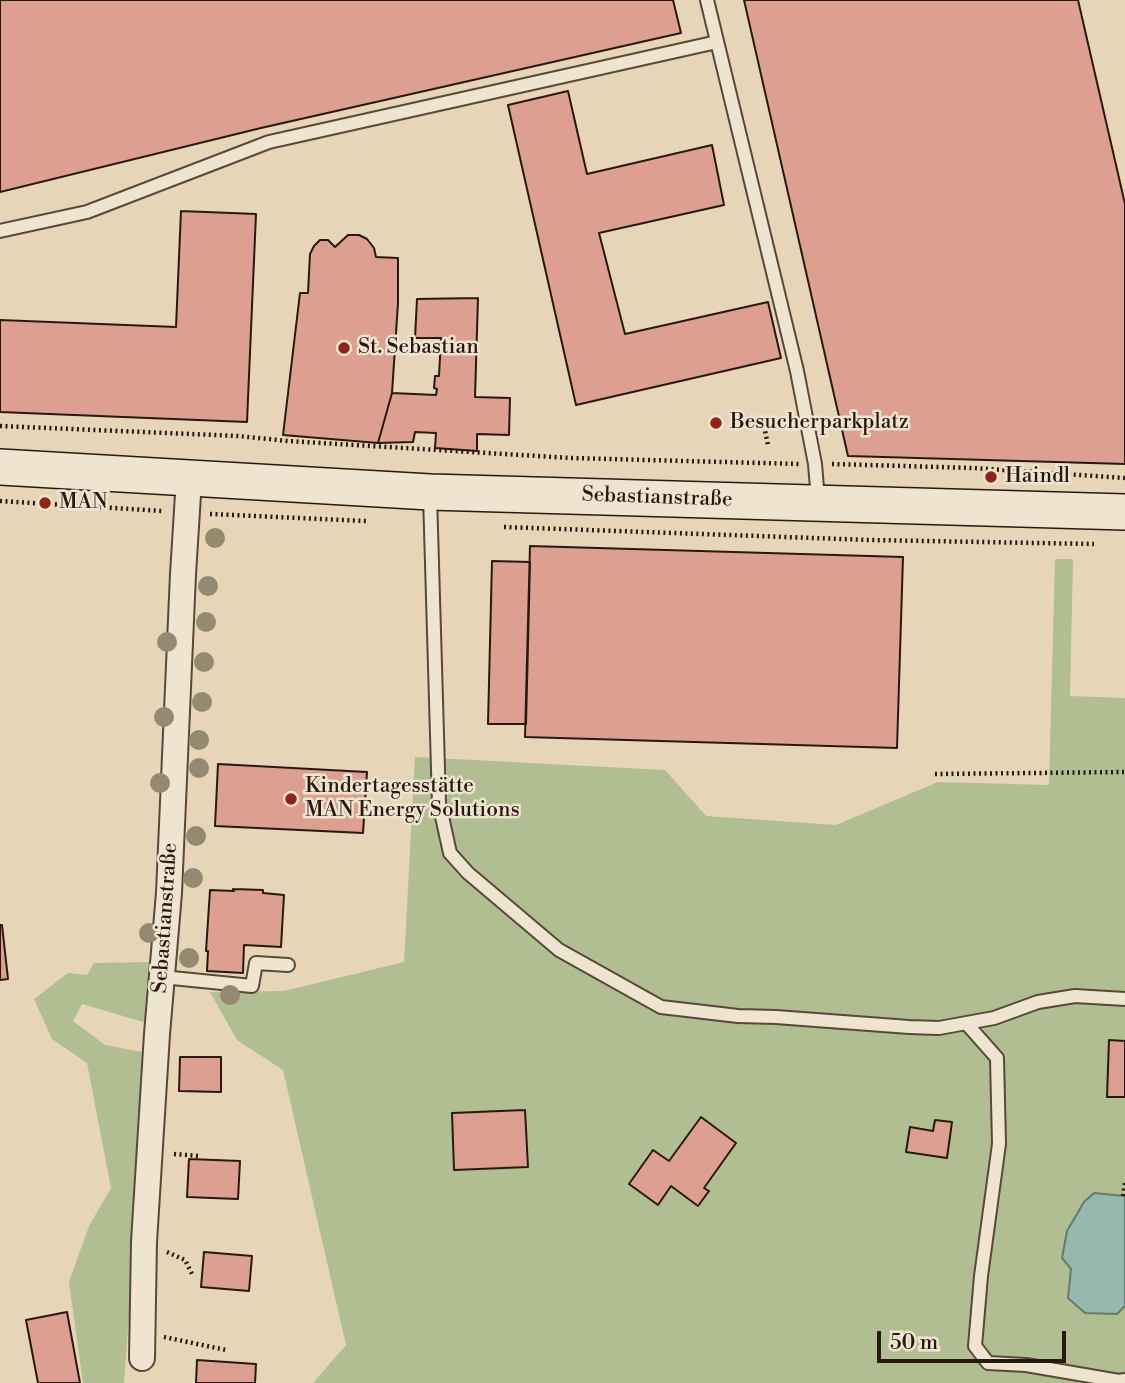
<!DOCTYPE html>
<html>
<head>
<meta charset="utf-8">
<style>
  body { margin:0 }
  #map { position:relative; width:1125px; height:1383px; overflow:hidden; background:#e6d5b7; font-family:"Libre Bodoni",serif }
  canvas { display:block }
  .scale { position:absolute; left:877px; top:1331px; width:189px; height:32px; box-sizing:border-box; border:4px solid #281910; border-top:0; padding-left:9px; font-size:21px; line-height:24px; white-space:nowrap; color:#281910; -webkit-text-stroke:5px #efe4d0; paint-order:stroke }
</style>
</head>
<body>
<div id="map">
<canvas width="1125" height="1383"></canvas>
<div class="scale">50 m</div>
</div>
<script>
const ctx = document.querySelector('canvas').getContext('2d');
ctx.lineJoin = 'round';
function fillPath(path, color) {
  ctx.fillStyle = color;
  ctx.fill(path, 'evenodd');
}
function poly(rows) {
  const path = new Path2D();
  for (const r of rows) {
    path.moveTo(r[0], r[1]);
    for (let i = 2; i < r.length; i += 2) path.lineTo(r[i], r[i + 1]);
  }
  return path;
}
function stroke(path, color, width, dash) {
  ctx.strokeStyle = color;
  ctx.lineWidth = width;
  ctx.lineCap = dash ? 'butt' : 'round';
  ctx.setLineDash(dash || []);
  ctx.stroke(path);
}
function write(font, color, halo, rows, align = 'center') {
  ctx.font = font + ' "Libre Bodoni",serif';
  ctx.lineWidth = 5;
  ctx.setLineDash([]);
  ctx.textBaseline = 'middle';
  ctx.strokeStyle = halo;
  ctx.fillStyle = color;
  for (const [text, x, y, turn = 0] of rows) {
    ctx.save();
    ctx.translate(x, y);
    ctx.rotate((+turn || 0) * Math.PI / 180);
    ctx.textAlign = isNaN(turn) ? turn : align;
    if (halo) ctx.strokeText(text, 0, 0);
    ctx.fillText(text, 0, 0);
    ctx.restore();
  }
}
fillPath(poly([
  [1055,559,1073,559,1070,696,1125,698,1125,1196,1095,1193,1084,1202,1079,1213,1068,1298,1117,1314,1125,1306,1125,1383,313,1383,346,1345,283,1070,237,1040,210,992,284,991,404,962,415,757,665,770,706,816,836,825,938,782,1049,785],
  [156,962,147,1023,82,1004,73,1021,105,1045,147,1053,141,1153,124,1383,83,1383,69,1282,89,1226,111,1188,87,1063,52,1039,34,999,68,973,87,975,94,963]
]), '#b1be92');
const water = poly([
  [1094,1193,1125,1196,1125,1306,1117,1314,1085,1313,1068,1298,1071,1269,1062,1258,1067,1231,1084,1202,1094,1193]
]);
fillPath(water, '#96b9af');
stroke(water, '#6a796f', 2);
const building = poly([
  [0,0,673,0,681,33,261,128,0,192,0,0],
  [744,0,1078,0,1125,204,1125,464,848,456,744,0],
  [568,91,587,174,712,145,724,205,599,233,625,334,768,302,781,358,576,405,508,105,568,91],
  [181,211,256,214,247,422,0,412,0,320,176,327,181,211],
  [348,235,359,235,367,239,374,248,376,257,398,258,398,303,392,393,378,443,283,435,300,293,308,293,310,254,314,246,320,240,328,240,335,247,348,235],
  [478,298,475,397,510,398,509,435,477,434,477,451,435,448,436,433,415,432,413,442,378,443,392,393,436,395,437,389,434,388,435,376,439,376,441,338,415,338,417,299,478,298],
  [530,546,903,557,897,748,525,737,530,546],
  [492,561,530,562,526,724,488,724,492,561],
  [218,764,367,772,363,833,215,826,218,764],
  [233,889,263,890,263,893,284,895,281,947,244,945,243,973,207,971,208,951,206,951,210,890,234,891,233,889],
  [0,925,2,925,8,979,0,980,0,925],
  [1109,1040,1125,1041,1125,1097,1107,1097,1109,1040],
  [180,1057,221,1057,221,1092,179,1091,180,1057],
  [525,1110,528,1167,454,1170,452,1113,525,1110],
  [701,1117,736,1143,704,1188,709,1191,698,1206,671,1186,658,1205,629,1184,653,1150,669,1161,701,1117],
  [935,1120,952,1122,947,1158,906,1152,910,1127,933,1131,935,1120],
  [189,1159,240,1161,238,1199,187,1197,189,1159],
  [204,1252,252,1256,249,1291,201,1287,204,1252],
  [67,1312,80,1383,38,1383,26,1320,67,1312],
  [197,1360,256,1364,255,1383,196,1383,197,1360]
]);
fillPath(building, '#dd9f8f');
stroke(building, '#281910', 2);
const service = poly([
  [707,0,797,371,815,464,818,500],
  [0,231,87,212,269,142,717,42],
  [430,495,439,803,450,853,468,873,559,950,661,1007,738,1016,776,1017,909,1027,939,1028,994,1018,1038,1002,1075,996,1125,999],
  [162,977,252,986,256,963,288,965],
  [966,1023,997,1058,999,1144,981,1276,975,1346,988,1363,1026,1365,1119,1381,1125,1380]
]);
const minor = poly([
  [142,1358,144,1242,157,1034,169,893,183,574,189,479]
]);
const secondary = poly([
  [0,467,430,492,1125,512]
]);
stroke(service, '#58483a', 16);
stroke(minor, '#58483a', 28);
stroke(secondary, '#281910', 38);
stroke(poly([
  [0,426,238,436,288,441,571,458,799,464],
  [764,426,768,445],
  [832,464,973,468,1125,478],
  [0,501,163,511],
  [210,514,366,521],
  [504,527,870,540,1094,544],
  [935,774,1125,772],
  [174,1154,199,1156],
  [1123,1196,1125,1183],
  [167,1252,185,1260,192,1274],
  [164,1337,226,1350]
]), '#281910', 4.5, [2, 3.5]);
stroke(service, '#efe4d0', 12);
stroke(minor, '#efe4d0', 24);
stroke(secondary, '#efe4d0', 35);
ctx.fillStyle = '#948971';
for (const [x, y] of [
  [215,538],
  [208,586],
  [206,622],
  [167,642],
  [204,662],
  [202,702],
  [164,717],
  [199,740],
  [199,768],
  [160,783],
  [196,836],
  [193,878],
  [149,933],
  [189,958],
  [230,995]
]) {
  ctx.beginPath();
  ctx.arc(x, y, 10, 0, 2 * Math.PI);
  ctx.fill();
}
for (const [x, y, r, color] of [
  [344,348,7,"#8f2418"],
  [716,423,7,"#8f2418"],
  [991,477,7,"#8f2418"],
  [45,503,7,"#8f2418"],
  [291,799,7,"#8f2418"]
]) {
  const dot = new Path2D();
  dot.arc(x, y, r, 0, 2 * Math.PI);
  ctx.fillStyle = color;
  ctx.fill(dot);
  stroke(dot, '#efe4d0', 2.5);
}
write('21px', '#281910', '#efe4d0', [
  ["St. Sebastian",358,348],
  ["Besucherparkplatz",730,423],
  ["Haindl",1005,477],
  ["MAN",59,503],
  ["Kindertagesstätte",305,787],
  ["MAN Energy Solutions",305,811]
], 'left');
write('21px', '#281910', '#efe4d0', [
  ["Sebastianstraße",657,498,2],
  ["Sebastianstraße",166,918,-86]
]);
</script>
</body>
</html>
